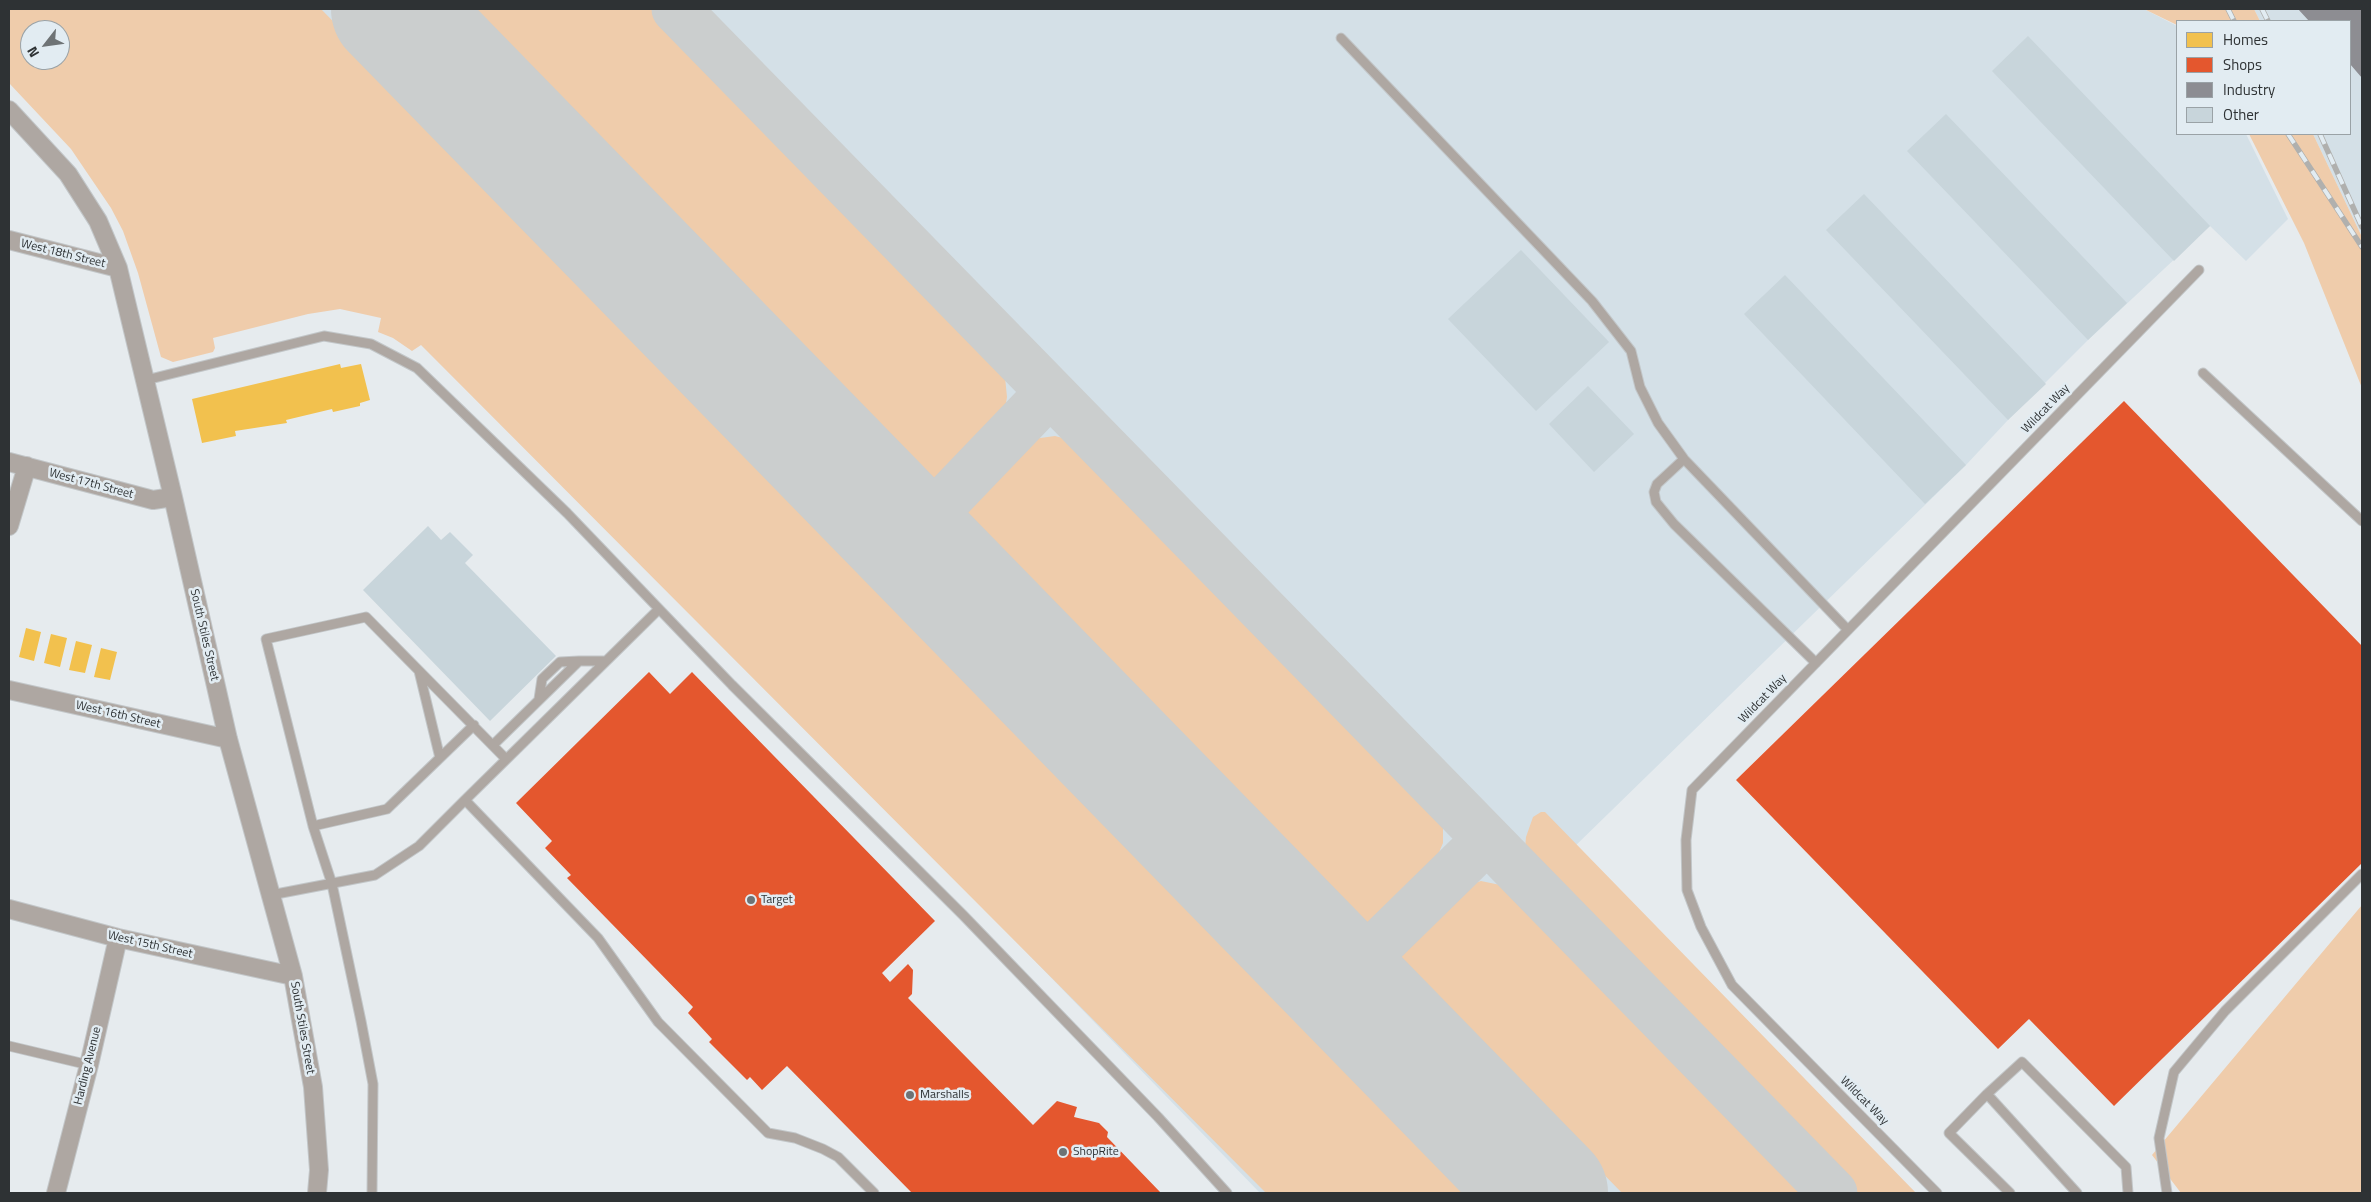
<!DOCTYPE html>
<html>
<head>
<meta charset="utf-8">
<style>
  body { margin:0 }
  #map { position:relative; width:2371px; height:1202px; overflow:hidden; background:#e6ebee; font-family:"Titillium Web",sans-serif }
  canvas { display:block }
  .frame { position:absolute; inset:0; border:10px solid #2e3234; pointer-events:none }
  .legend { position:absolute; left:2176px; top:20px; width:175px; height:115px; box-sizing:border-box; background:#e2ecf2; border:1px solid #9aa2a6; margin:0; padding:6px 9px; list-style:none; font-size:15px; color:#2e3234 }
  .legend li { display:flex; align-items:center; gap:10px; height:25px }
  .legend b { width:25px; border:1px solid #9aa2a6 }
  .north { position:absolute; left:20px; top:20px; width:50px; height:50px; box-sizing:border-box; background:#e2ecf2; border:1px solid #9aa2a6; border-radius:50%; rotate:240deg; font-size:14px; font-weight:700; line-height:20px; text-align:center; color:#2e3234 }
  .north::after { content:''; display:block; margin:auto; width:18px; height:22px; background:#6e7375; clip-path:polygon(50% 0,100% 100%,50% 72%,0 100%) }
</style>
</head>
<body>
<div id="map">
<canvas width="2371" height="1202"></canvas>
<div class="frame"></div>
<ul class="legend">
<li><b style="height:14px;background:#f2c14e"></b>Homes</li>
<li><b style="height:14px;background:#e4572e"></b>Shops</li>
<li><b style="height:14px;background:#8d8d92"></b>Industry</li>
<li><b style="height:14px;background:#c8d5db"></b>Other</li>
</ul>
<div class="north">N</div>
</div>
<script>
const ctx = document.querySelector('canvas').getContext('2d');
ctx.lineJoin = 'round';
function fillPath(path, color) {
  ctx.fillStyle = color;
  ctx.fill(path, 'evenodd');
}
function poly(rows) {
  const path = new Path2D();
  for (const r of rows) {
    path.moveTo(r[0], r[1]);
    for (let i = 2; i < r.length; i += 2) path.lineTo(r[i], r[i + 1]);
  }
  return path;
}
function stroke(path, color, width, dash) {
  ctx.strokeStyle = color;
  ctx.lineWidth = width;
  ctx.lineCap = dash ? 'butt' : 'round';
  ctx.setLineDash(dash || []);
  ctx.stroke(path);
}
function write(font, color, halo, rows, align = 'center') {
  ctx.font = font + ' "Titillium Web",sans-serif';
  ctx.lineWidth = 5;
  ctx.setLineDash([]);
  ctx.textBaseline = 'middle';
  ctx.strokeStyle = halo;
  ctx.fillStyle = color;
  for (const [text, x, y, turn = 0] of rows) {
    ctx.save();
    ctx.translate(x, y);
    ctx.rotate((+turn || 0) * Math.PI / 180);
    ctx.textAlign = isNaN(turn) ? turn : align;
    if (halo) ctx.strokeText(text, 0, 0);
    ctx.fillText(text, 0, 0);
    ctx.restore();
  }
}
fillPath(poly([
  [99,9,2144,9,2177,26,2177,134,2246,134,2288,219,2246,261,2210,226,2088,340,2008,420,1966,465,1570,851,1904,1193,1260,1193,870,791],
  [2254,9,2362,9,2362,237,2313,134,2350,134,2350,21,2260,21]
]), '#d4e0e7');
fillPath(poly([
  [9,9,321,9,1478,1193,1266,1193,421,345,412,351,393,338,378,332,381,318,340,309,308,314,213,338,215,348,213,352,173,362,161,357,138,273,123,231,111,208,71,149,9,83],
  [30,30,60,30,60,60,30,60],
  [465,9,653,9,1004,367,1007,397,1005,409,1000,420,941,478,935,482,928,482],
  [2144,9,2254,9,2260,21,2177,21,2177,25],
  [2249,134,2313,134,2362,237,2362,388,2304,243],
  [1055,436,1078,442,1439,815,1443,822,1443,843,1434,864,1372,927,1364,929,961,516,960,509,967,498,1017,449,1033,439],
  [1541,812,1545,812,1916,1193,1847,1193,1536,875,1529,866,1525,849,1526,837,1533,817],
  [1481,881,1505,886,1515,892,1807,1193,1622,1193,1397,962,1395,957,1398,949,1404,942,1460,888],
  [2362,905,2362,1193,2181,1193,2152,1155]
]), '#efccab');
fillPath(poly([
  [340,364,341,368,361,364,370,400,360,403,360,406,333,412,332,409,286,420,287,423,235,431,236,436,202,443,192,399],
  [26,628,41,632,34,661,19,657],
  [51,634,67,638,60,667,44,663],
  [76,641,92,645,85,673,69,670],
  [101,648,117,652,110,680,94,677]
]), '#f2c14e');
fillPath(poly([
  [2124,401,2362,646,2362,863,2114,1106,2029,1019,1998,1049,1736,780],
  [649,672,670,694,692,672,935,921,882,973,890,982,908,964,913,970,912,994,908,998,1033,1125,1057,1101,1077,1107,1074,1117,1099,1123,1108,1132,1107,1137,1161,1193,912,1193,787,1066,762,1090,750,1077,747,1080,709,1042,712,1039,688,1013,693,1007,567,878,571,875,545,848,552,841,516,803]
]), '#e4572e');
fillPath(poly([
  [2298,9,2362,9,2362,78,2350,64,2350,21,2309,21]
]), '#8d8d92');
stroke(poly([
  [676,9,1833,1193],
  [909,539,1050,392],
  [1341,982,1487,839]
]), '#cbcece', 49);
stroke(poly([
  [392,9,1547,1193]
]), '#cbcece', 122);
fillPath(poly([
  [2028,36,2210,226,2174,261,1992,71],
  [1946,114,2127,303,2088,340,1907,151],
  [1864,194,2046,384,2008,420,1826,230],
  [1521,250,1609,342,1536,411,1448,319],
  [1785,275,1966,465,1925,504,1744,314],
  [1588,386,1634,434,1594,472,1549,424],
  [428,526,441,540,450,532,473,555,465,563,556,656,490,721,363,590]
]), '#c8d5db');
const lane = poly([
  [1341,38,1592,301,1631,351,1640,387,1658,423,1684,459,1848,630],
  [2203,373,2362,521],
  [146,380,324,336,371,344,417,368,567,513,732,685,963,915,1158,1117,1227,1193],
  [1684,459,1657,484,1654,492,1656,502,1674,524,1816,663],
  [419,671,440,758],
  [539,699,542,679,560,662,579,661],
  [493,745,579,661,605,661],
  [465,800,659,609],
  [313,826,387,809,474,725],
  [271,895,375,875,419,846,465,800,598,938,658,1022,768,1133,795,1138,823,1149,838,1157,874,1193],
  [9,1046,89,1065],
  [1987,1094,2077,1193],
  [372,1193,373,1084,361,1021,332,884,313,826,266,639,366,617,506,759],
  [1937,1193,1732,985,1701,927,1687,890,1686,840,1692,790,2199,270],
  [2010,1193,1949,1133,1987,1094,2022,1062,2126,1167,2128,1193],
  [2167,1193,2159,1138,2174,1072,2225,1011,2362,874]
]);
const street = poly([
  [9,110,68,174,98,221,118,268,173,497,228,739,293,976,313,1087,319,1170,317,1193],
  [9,240,118,268],
  [9,462,153,500,173,497],
  [9,526,27,466],
  [9,690,228,739],
  [9,909,118,938,293,976],
  [56,1193,89,1065,118,938]
]);
stroke(lane, '#c2c6c8', 11);
stroke(street, '#c2c6c8', 20);
stroke(lane, '#aea7a2', 9);
stroke(street, '#aea7a2', 18);
const rail = poly([
  [2228,9,2234,21],
  [2262,9,2268,21],
  [2288,134,2362,247],
  [2320,134,2362,227]
]);
stroke(rail, '#b0b0ae', 5.5);
stroke(rail, '#e2ecf2', 4, [11]);
for (const [x, y, r, color] of [
  [751,900,5,"#6e7375"],
  [910,1095,5,"#6e7375"],
  [1063,1152,5,"#6e7375"]
]) {
  const dot = new Path2D();
  dot.arc(x, y, r, 0, 2 * Math.PI);
  ctx.fillStyle = color;
  ctx.fill(dot);
  stroke(dot, '#e2ecf2', 2);
}
write('12px', '#2e3234', '#e2ecf2', [
  ["West 18th Street",63,254,14],
  ["Wildcat Way",2046,409,-46],
  ["West 17th Street",91,484,15],
  ["South Stiles Street",204,635,77],
  ["Wildcat Way",1763,699,-46],
  ["West 16th Street",118,715,13],
  ["West 15th Street",150,945,13],
  ["South Stiles Street",302,1028,80],
  ["Harding Avenue",88,1066,-76],
  ["Wildcat Way",1864,1101,45]
]);
write('12px', '#2e3234', '#e2ecf2', [
  ["Target",761,900],
  ["Marshalls",920,1095],
  ["ShopRite",1073,1152]
], 'left');
</script>
</body>
</html>
